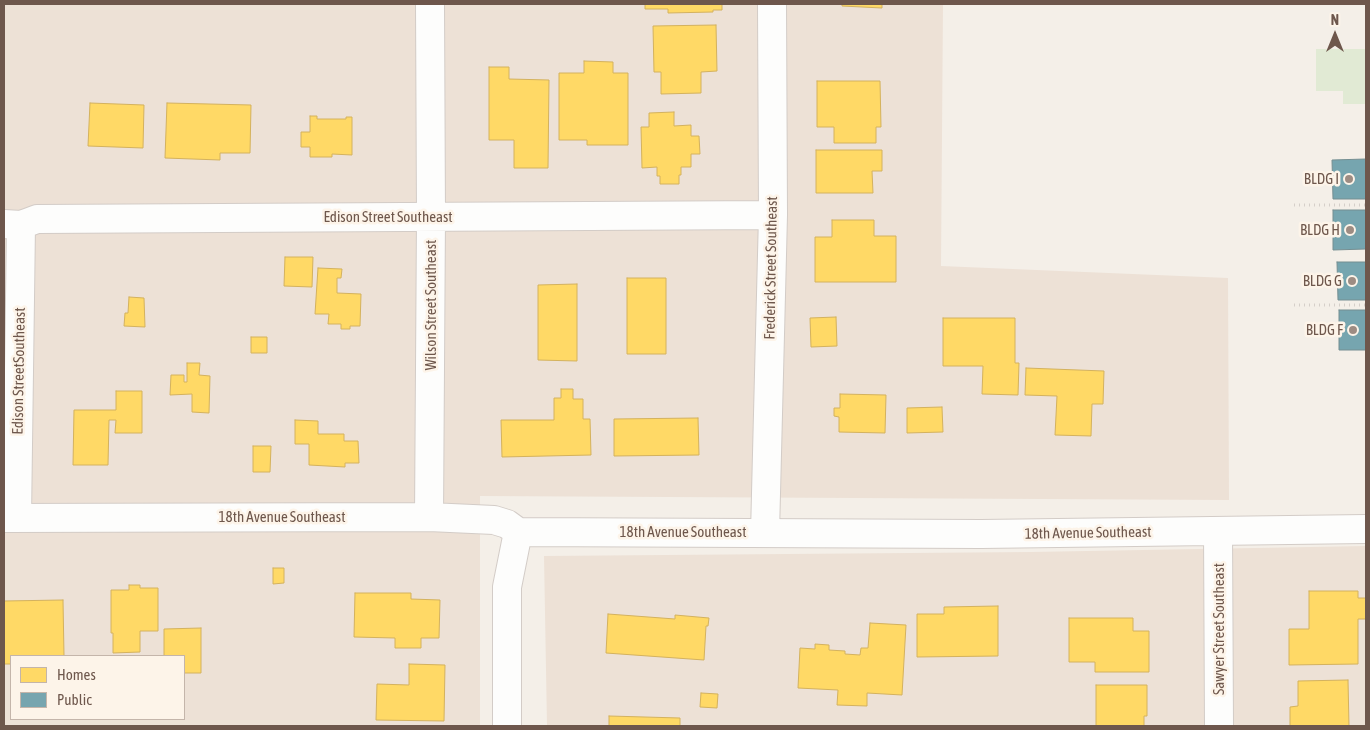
<!DOCTYPE html>
<html>
<head>
<meta charset="utf-8">
<style>
  body { margin:0 }
  #map { position:relative; width:1370px; height:730px; overflow:hidden; background:#f4efe8; font-family:"Asap Condensed",sans-serif }
  canvas { display:block }
  .frame { position:absolute; inset:0; border:5px solid #6e574c; pointer-events:none }
  .legend { position:absolute; left:10px; top:655px; width:175px; height:65px; box-sizing:border-box; background:#fdf4e9; border:1px solid #c4b5aa; margin:0; padding:6px 9px; list-style:none; font-size:15px; color:#6e574c }
  .legend li { display:flex; align-items:center; gap:10px; height:25px }
  .legend b { width:25px; border:1px solid #c4b5aa }
  .north { position:absolute; left:1310px; top:10px; width:50px; height:50px; -webkit-text-stroke:4px #fdf4e9; paint-order:stroke; rotate:0deg; font-size:14px; font-weight:700; line-height:20px; text-align:center; color:#6e574c }
  .north::after { content:''; display:block; margin:auto; width:18px; height:22px; background:#6e574c; clip-path:polygon(50% 0,100% 100%,50% 72%,0 100%) }
</style>
</head>
<body>
<div id="map">
<canvas width="1370" height="730"></canvas>
<div class="frame"></div>
<ul class="legend">
<li><b style="height:14px;background:#ffd966"></b>Homes</li>
<li><b style="height:14px;background:#76a5af"></b>Public</li>
</ul>
<div class="north">N</div>
</div>
<script>
const ctx = document.querySelector('canvas').getContext('2d');
ctx.lineJoin = 'round';
function fillPath(path, color) {
  ctx.fillStyle = color;
  ctx.fill(path, 'evenodd');
}
function poly(rows) {
  const path = new Path2D();
  for (const r of rows) {
    path.moveTo(r[0], r[1]);
    for (let i = 2; i < r.length; i += 2) path.lineTo(r[i], r[i + 1]);
  }
  return path;
}
function stroke(path, color, width, dash) {
  ctx.strokeStyle = color;
  ctx.lineWidth = width;
  ctx.lineCap = dash ? 'butt' : 'round';
  ctx.setLineDash(dash || []);
  ctx.stroke(path);
}
function write(font, color, halo, rows, align = 'center') {
  ctx.font = font + ' "Asap Condensed",sans-serif';
  ctx.lineWidth = 5;
  ctx.setLineDash([]);
  ctx.textBaseline = 'middle';
  ctx.strokeStyle = halo;
  ctx.fillStyle = color;
  for (const [text, x, y, turn = 0] of rows) {
    ctx.save();
    ctx.translate(x, y);
    ctx.rotate((+turn || 0) * Math.PI / 180);
    ctx.textAlign = isNaN(turn) ? turn : align;
    if (halo) ctx.strokeText(text, 0, 0);
    ctx.fillText(text, 0, 0);
    ctx.restore();
  }
}
fillPath(poly([
  [4,4,943,4,941,266,1228,278,1229,500,480,496,480,726,4,726],
  [11,656,184,656,184,719,11,719],
  [1366,546,1366,726,547,726,544,556,1031,552]
]), '#ede1d6');
fillPath(poly([
  [1316,49,1366,49,1366,104,1343,104,1343,91,1316,91]
]), '#e1ead4');
const homes = poly([
  [645,4,722,4,722,10,713,10,713,12,668,13,668,9,645,9,645,4],
  [842,4,882,4,882,8,842,6,842,4],
  [716,25,717,71,701,72,701,93,661,94,661,72,654,72,653,26,716,25],
  [584,61,613,62,613,73,628,73,628,145,587,145,587,140,559,140,559,73,584,73,584,61],
  [489,67,509,67,509,79,549,80,548,168,514,168,514,140,489,140,489,67],
  [817,81,880,81,881,127,876,127,876,143,834,143,834,127,817,127,817,81],
  [90,103,144,105,143,148,88,146,90,103],
  [167,103,251,105,250,153,220,153,220,160,165,158,167,103],
  [674,112,674,126,691,125,691,136,699,136,700,154,691,154,691,167,681,167,681,175,679,175,679,184,660,184,660,176,657,176,657,167,642,168,641,127,649,127,649,113,674,112],
  [310,116,317,116,317,119,346,119,346,117,352,117,352,155,332,154,332,157,310,157,310,147,301,147,301,132,310,132,310,116],
  [816,150,882,150,882,171,872,171,873,193,816,193,816,150],
  [832,220,874,220,874,236,896,236,896,282,815,282,815,237,832,237,832,220],
  [285,257,313,257,312,287,284,286,285,257],
  [318,268,342,269,341,278,337,278,337,293,361,294,360,326,350,326,350,329,341,329,341,324,328,324,329,314,315,314,318,268],
  [627,278,666,278,666,354,627,354,627,278],
  [577,284,577,361,538,360,538,285,577,284],
  [129,297,144,298,145,327,124,326,125,313,128,313,129,297],
  [836,317,837,346,811,347,810,318,836,317],
  [943,318,1015,318,1015,363,1019,363,1018,395,982,394,983,366,943,366,943,318],
  [251,337,267,337,267,353,251,353,251,337],
  [187,363,200,363,199,375,210,376,209,413,192,412,192,394,170,395,171,375,184,375,184,382,187,382,187,363],
  [1026,368,1104,371,1103,404,1092,404,1091,436,1055,435,1057,396,1025,395,1026,368],
  [561,389,573,389,573,399,583,399,583,419,590,419,591,455,502,457,501,420,554,420,554,398,561,398,561,389],
  [116,391,142,391,142,433,115,433,116,420,109,420,108,465,73,465,74,410,116,410,116,391],
  [840,394,886,395,885,433,839,432,839,417,834,416,834,408,840,408,840,394],
  [942,407,943,432,907,433,907,408,942,407],
  [698,418,699,455,614,456,614,419,698,418],
  [295,420,318,421,318,434,344,434,344,441,358,441,359,463,345,463,345,467,309,465,309,444,295,444,295,420],
  [253,446,271,446,270,472,253,472,253,446],
  [273,568,284,568,284,583,273,584,273,568],
  [129,585,140,585,140,588,158,588,158,631,140,631,140,652,113,653,113,633,111,633,111,590,129,590,129,585],
  [1309,591,1358,591,1358,598,1366,598,1366,619,1358,619,1358,664,1289,665,1289,629,1309,629,1309,591],
  [355,593,411,593,411,599,440,600,439,638,421,638,421,648,395,648,395,638,354,637,355,593],
  [63,600,64,656,11,656,11,664,4,664,4,601,63,600],
  [998,606,998,656,917,657,917,614,944,614,944,607,998,606],
  [608,614,675,619,675,615,709,618,708,626,706,626,704,660,606,653,608,614],
  [1069,618,1133,618,1133,631,1149,631,1149,672,1095,672,1095,662,1069,662,1069,618],
  [870,623,906,625,902,695,867,693,867,706,837,705,838,690,798,688,800,648,815,649,815,644,829,645,829,650,845,651,845,654,860,655,861,648,868,648,870,623],
  [201,628,201,673,184,673,184,656,164,656,164,629,201,628],
  [409,664,445,665,444,721,376,720,377,684,409,685,409,664],
  [1348,680,1349,726,1290,726,1290,707,1298,706,1298,681,1348,680],
  [1096,685,1147,685,1147,716,1144,716,1144,726,1096,726,1096,685],
  [701,693,718,694,717,708,700,707,701,693],
  [609,716,680,718,680,726,609,726,609,716]
]);
fillPath(homes, '#ffd966');
stroke(homes, '#d4b25e', 1);
const public = poly([
  [1366,159,1366,199,1333,199,1332,160,1366,159],
  [1333,210,1366,210,1366,249,1333,250,1333,210],
  [1337,262,1366,262,1366,300,1338,300,1337,262],
  [1339,310,1366,310,1366,350,1339,350,1339,310]
]);
fillPath(public, '#76a5af');
stroke(public, '#748e91', 1);
const minor = poly([
  [4,224,21,225,37,219,773,215],
  [429,517,431,217,430,4],
  [4,518,429,517,494,520,507,524,518,532,981,534,1366,529],
  [17,518,21,225],
  [1218,531,1219,726],
  [765,533,773,215,772,4],
  [507,726,507,587,518,532]
]);
stroke(minor, '#d3ccc7', 30);
stroke(poly([
  [1294,205,1366,205],
  [1294,305,1366,305]
]), '#d5cfc9', 3, [1, 4]);
stroke(minor, '#fdfdfc', 28);
for (const [x, y, r, color] of [
  [1349,179,5,"#9d8c83"],
  [1350,230,5,"#9d8c83"],
  [1352,281,5,"#9d8c83"],
  [1353,330,5,"#9d8c83"]
]) {
  const dot = new Path2D();
  dot.arc(x, y, r, 0, 2 * Math.PI);
  ctx.fillStyle = color;
  ctx.fill(dot);
  stroke(dot, '#fdf4e9', 2);
}
write('15px', '#6e574c', '#fdf4e9', [
  ["BLDG I",1339,179],
  ["BLDG H",1340,230],
  ["BLDG G",1342,281],
  ["BLDG F",1343,330]
], 'right');
write('15px', '#6e574c', '#fdf4e9', [
  ["Edison Street Southeast",388,217],
  ["Frederick Street Southeast",771,268,-89],
  ["Wilson Street Southeast",431,305,-90],
  ["Edison StreetSoutheast",19,371,-89],
  ["18th Avenue Southeast",282,517],
  ["18th Avenue Southeast",683,532],
  ["18th Avenue Southeast",1088,533,-1],
  ["Sawyer Street Southeast",1219,629,-90]
]);
</script>
</body>
</html>
